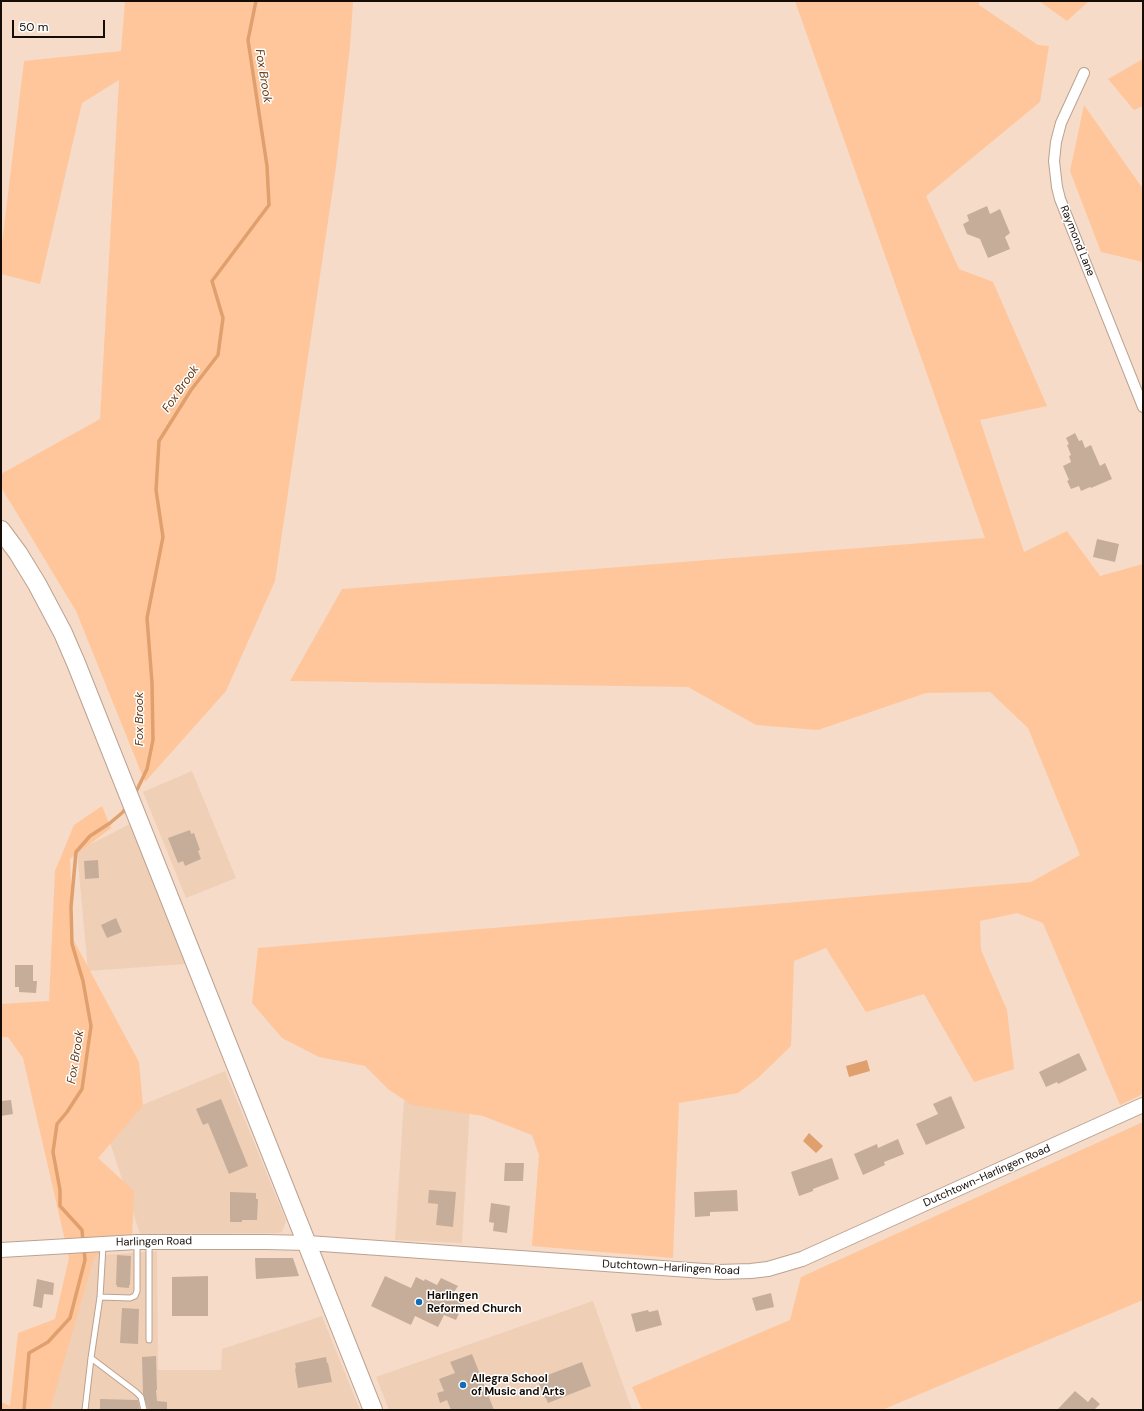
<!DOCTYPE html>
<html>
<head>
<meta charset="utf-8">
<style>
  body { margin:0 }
  #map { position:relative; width:1144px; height:1411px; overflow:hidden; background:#f6dbc8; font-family:"DM Sans",sans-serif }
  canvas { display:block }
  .frame { position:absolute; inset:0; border:2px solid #150c06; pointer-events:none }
  .scale { position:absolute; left:12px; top:20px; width:93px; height:18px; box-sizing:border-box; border:2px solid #150c06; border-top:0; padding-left:5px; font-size:12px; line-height:14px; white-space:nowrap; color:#150c06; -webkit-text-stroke:3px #fff; paint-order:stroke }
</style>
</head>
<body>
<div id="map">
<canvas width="1144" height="1411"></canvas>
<div class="frame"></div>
<div class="scale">50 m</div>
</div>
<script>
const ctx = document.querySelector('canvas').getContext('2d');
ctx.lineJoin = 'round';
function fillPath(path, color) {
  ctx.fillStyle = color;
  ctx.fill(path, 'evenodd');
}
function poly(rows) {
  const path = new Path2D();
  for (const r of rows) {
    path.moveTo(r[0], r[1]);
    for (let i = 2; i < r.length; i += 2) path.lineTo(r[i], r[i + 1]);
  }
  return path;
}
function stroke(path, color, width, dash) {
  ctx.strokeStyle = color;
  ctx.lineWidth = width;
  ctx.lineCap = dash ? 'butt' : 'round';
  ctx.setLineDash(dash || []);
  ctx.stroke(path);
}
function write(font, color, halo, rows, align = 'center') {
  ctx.font = font + ' "DM Sans",sans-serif';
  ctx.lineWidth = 3;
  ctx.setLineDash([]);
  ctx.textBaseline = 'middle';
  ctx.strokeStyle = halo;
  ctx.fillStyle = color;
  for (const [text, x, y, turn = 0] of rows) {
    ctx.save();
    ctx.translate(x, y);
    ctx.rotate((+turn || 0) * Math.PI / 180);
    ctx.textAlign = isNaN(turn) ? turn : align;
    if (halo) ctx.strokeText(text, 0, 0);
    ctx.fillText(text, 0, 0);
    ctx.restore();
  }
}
fillPath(poly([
  [192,771,236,878,186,898,143,792],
  [130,824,186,964,88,971,77,851],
  [225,1071,286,1221,282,1232,278,1233,140,1234,103,1121],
  [404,1101,470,1105,462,1243,395,1240],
  [157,1251,158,1370,221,1370,222,1349,322,1316,360,1410,45,1410,89,1256],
  [593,1301,632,1410,389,1410,376,1377]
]), '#f0cfb7');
fillPath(poly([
  [125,1,353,1,350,47,336,167,275,581,226,691,145,782,76,611,1,487,1,474,100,419,119,80,82,103,40,284,1,274,1,252,24,61,121,51],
  [795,1,979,1,979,5,1038,45,1049,46,1040,102,926,196,959,269,993,282,1047,406,980,420,1024,552,1067,531,1100,576,1143,564,1143,1094,1120,1105,1043,923,1017,913,980,921,981,950,1007,1010,1014,1069,974,1082,924,994,866,1012,826,948,794,961,791,1046,758,1078,738,1093,679,1103,673,1258,532,1246,539,1155,532,1135,483,1116,412,1105,388,1089,365,1066,319,1057,282,1038,252,1003,258,948,1031,882,1080,855,1028,728,990,692,926,693,818,730,756,725,688,687,290,681,342,589,985,538],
  [1039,1,1089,1,1067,21],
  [1143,59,1143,106,1134,110,1108,79],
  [1084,105,1143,189,1143,262,1101,252,1070,171],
  [102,806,111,828,70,859,73,939,139,1062,143,1106,98,1158,134,1191,132,1240,94,1257,50,1410,1,1410,1,1402,10,1406,18,1333,55,1319,69,1258,23,1058,8,1037,1,1037,1,1004,49,1001,55,871,74,825],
  [1143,1122,1143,1300,882,1410,642,1410,632,1387,790,1320,801,1277]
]), '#ffc69b');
fillPath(poly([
  [867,1060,870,1071,849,1077,846,1066],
  [809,1133,823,1146,816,1153,803,1141]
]), '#e0a06e');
stroke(poly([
  [135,794,147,769,153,740,152,683,147,618,163,537,156,490,159,441,191,390,218,355,223,318,212,281,269,205,267,166,248,40,256,1],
  [83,1242,82,1230,60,1206,60,1190,53,1152,57,1124,67,1112,82,1089,91,1026,83,981,72,944,71,907,76,852,90,836,110,823,123,812,127,806],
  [24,1410,29,1353,48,1342,70,1318,85,1260,84,1248]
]), '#e0a06e', 3.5);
fillPath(poly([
  [987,206,990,214,1000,209,1010,233,1005,237,1010,249,988,258,980,239,967,234,963,224,969,221,967,215],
  [1075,433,1079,441,1082,440,1085,448,1091,445,1100,466,1105,463,1112,479,1091,488,1090,487,1081,491,1079,486,1071,489,1067,481,1069,480,1063,466,1071,462,1069,456,1071,455,1067,445,1069,444,1066,438],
  [1097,539,1119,544,1115,562,1093,557],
  [190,830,191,834,194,833,200,850,198,851,201,859,185,866,183,861,178,863,168,838],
  [98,860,99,878,85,879,84,861],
  [116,918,122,932,107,938,101,925],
  [15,965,33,965,33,981,37,981,36,993,19,992,19,987,15,987],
  [1079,1053,1087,1070,1058,1084,1057,1082,1046,1087,1039,1072],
  [951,1096,965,1128,926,1145,916,1124,938,1114,933,1104],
  [221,1099,248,1166,229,1174,208,1123,203,1125,196,1109],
  [11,1100,13,1114,1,1116,1,1101],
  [898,1139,904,1154,884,1162,885,1165,863,1175,854,1154,877,1144,878,1148],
  [832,1158,839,1179,813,1189,813,1191,799,1196,791,1172],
  [505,1163,524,1163,523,1181,504,1181],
  [429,1190,456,1192,453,1227,436,1225,438,1204,428,1203],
  [737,1190,738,1211,710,1212,710,1216,695,1217,694,1192],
  [230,1192,256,1193,256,1199,258,1199,257,1220,242,1220,242,1222,230,1222],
  [491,1203,510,1206,507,1233,493,1231,494,1223,489,1222],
  [117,1255,131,1256,130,1285,129,1285,129,1288,117,1287,117,1285,116,1285],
  [255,1258,293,1258,299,1276,256,1279],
  [208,1276,208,1316,172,1316,172,1277],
  [385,1276,411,1288,416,1277,424,1281,425,1279,437,1285,441,1278,458,1286,454,1292,466,1298,456,1320,444,1315,438,1327,415,1316,411,1325,371,1306],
  [37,1279,54,1283,53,1295,44,1294,42,1308,33,1306],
  [771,1293,774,1307,756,1311,752,1298],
  [122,1308,139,1309,138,1344,120,1343],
  [648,1310,649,1312,658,1310,662,1325,636,1332,631,1314],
  [472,1354,494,1410,451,1410,447,1400,440,1403,437,1393,444,1391,439,1379,455,1373,450,1362],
  [156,1356,157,1390,156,1390,157,1401,167,1402,167,1410,148,1410,143,1394,142,1357],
  [326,1357,327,1363,328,1363,332,1382,298,1388,295,1369,296,1368,295,1363],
  [582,1362,591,1386,548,1403,546,1398,545,1398,537,1379],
  [1075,1391,1088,1402,1092,1397,1100,1404,1095,1409,1096,1410,1057,1410],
  [100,1399,138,1400,140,1410,100,1410]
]), '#c6ad9a');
const lane = poly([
  [149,1243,149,1340],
  [100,1297,130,1298,135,1296,137,1291,137,1243],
  [91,1358,136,1392,141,1397,144,1410],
  [85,1410,91,1358,100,1297,103,1246]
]);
const street = poly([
  [1084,73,1061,123,1056,142,1054,161,1057,187,1060,199,1143,407]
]);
const secondary = poly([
  [1,1250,137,1242,266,1242,308,1243,718,1272,751,1271,768,1269,802,1259,1143,1105]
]);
const highway = poly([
  [1,530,18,553,37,584,63,633,76,663,373,1410]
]);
stroke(lane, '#bba290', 7);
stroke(street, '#bba290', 12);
stroke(secondary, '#bba290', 16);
stroke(highway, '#bba290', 20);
stroke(lane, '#fff', 5);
stroke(street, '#fff', 10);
stroke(secondary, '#fff', 14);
stroke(highway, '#fff', 18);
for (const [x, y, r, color] of [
  [419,1302,4,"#136cb9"],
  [463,1385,4,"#136cb9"]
]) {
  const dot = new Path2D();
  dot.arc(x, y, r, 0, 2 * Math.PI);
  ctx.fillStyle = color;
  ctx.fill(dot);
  stroke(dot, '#fff', 1.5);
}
write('11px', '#150c06', '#fff', [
  ["Raymond Lane",1077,241,68],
  ["Dutchtown-Harlingen Road",987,1176,-24],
  ["Harlingen Road",154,1242,-1],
  ["Dutchtown-Harlingen Road",671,1268,3]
]);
write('bold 11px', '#150c06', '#fff', [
  ["Harlingen",427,1296],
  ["Reformed Church",427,1309],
  ["Allegra School",471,1379],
  ["of Music and Arts",471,1392]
], 'left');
write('italic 12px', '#60360f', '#fff', [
  ["Fox Brook",263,76,81],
  ["Fox Brook",181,389,-55],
  ["Fox Brook",140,719,-90],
  ["Fox Brook",76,1057,-81]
]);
</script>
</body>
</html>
